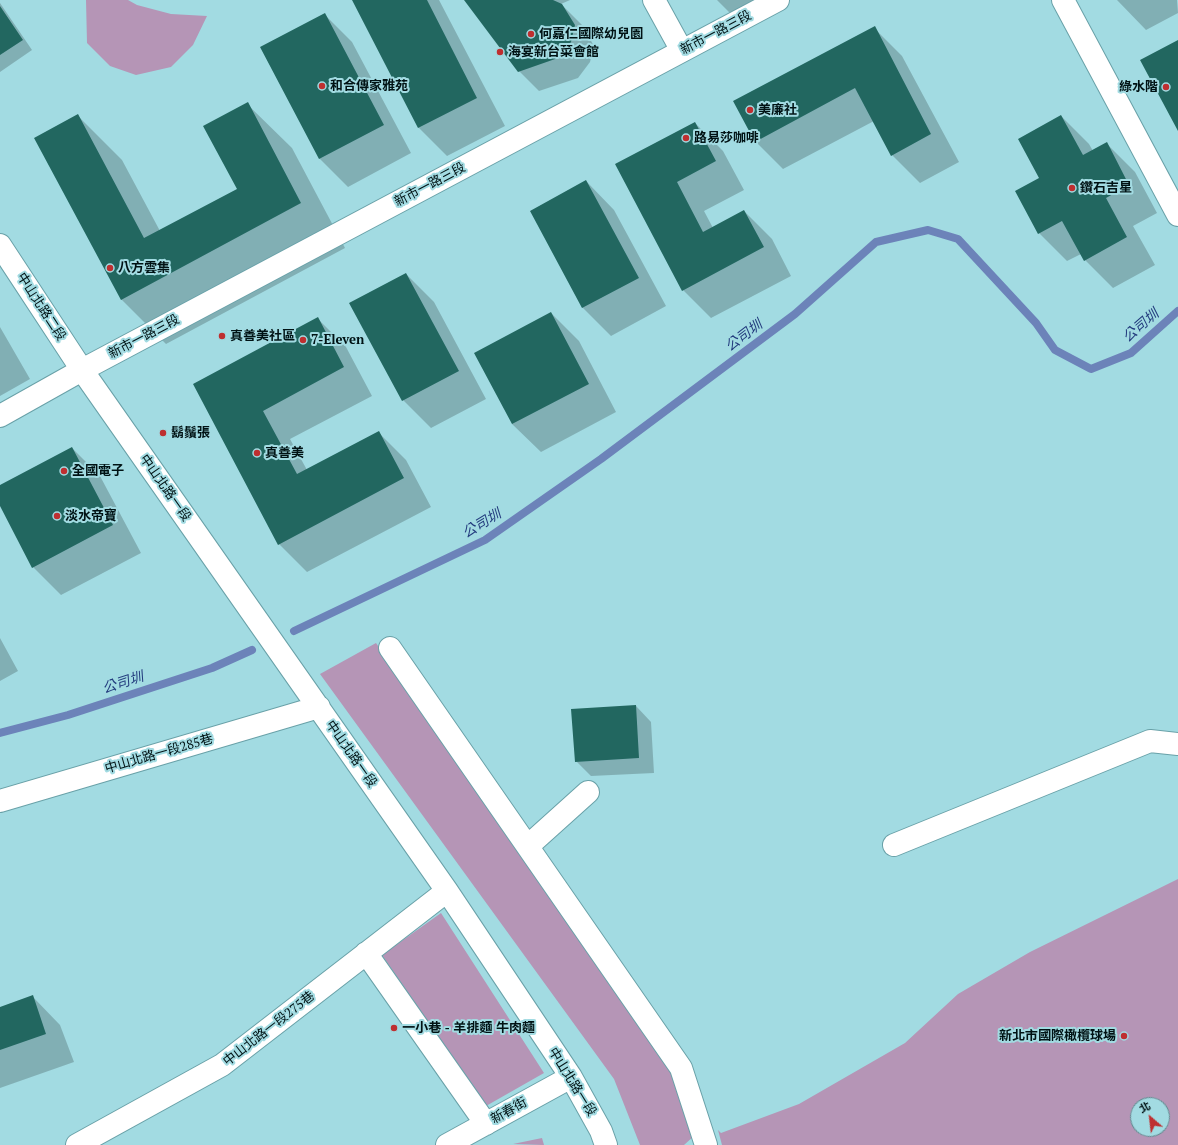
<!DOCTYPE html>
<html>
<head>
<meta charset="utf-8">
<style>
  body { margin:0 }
  #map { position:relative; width:1178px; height:1145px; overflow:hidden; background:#a2dbe2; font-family:"PT Serif","Noto Sans TC",serif }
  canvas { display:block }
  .north { position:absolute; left:1130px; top:1097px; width:40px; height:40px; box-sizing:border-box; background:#a2dbe2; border:1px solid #618b90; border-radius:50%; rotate:332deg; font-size:11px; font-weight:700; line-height:16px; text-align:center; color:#001214 }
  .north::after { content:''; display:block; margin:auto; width:14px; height:18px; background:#be2f30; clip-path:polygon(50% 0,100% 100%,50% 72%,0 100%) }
</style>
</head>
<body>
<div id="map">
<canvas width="1178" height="1145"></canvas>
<div class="north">北</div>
</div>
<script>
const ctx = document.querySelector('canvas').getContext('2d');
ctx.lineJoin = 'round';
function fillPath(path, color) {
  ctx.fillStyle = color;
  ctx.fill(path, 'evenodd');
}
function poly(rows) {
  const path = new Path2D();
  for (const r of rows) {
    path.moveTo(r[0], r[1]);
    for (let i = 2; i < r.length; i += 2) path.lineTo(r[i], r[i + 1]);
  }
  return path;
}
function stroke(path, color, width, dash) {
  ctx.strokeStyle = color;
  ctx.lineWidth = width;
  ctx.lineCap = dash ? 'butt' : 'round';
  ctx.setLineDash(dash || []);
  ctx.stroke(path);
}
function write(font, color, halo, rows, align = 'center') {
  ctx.font = font + ' "PT Serif","Noto Sans TC",serif';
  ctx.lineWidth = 4;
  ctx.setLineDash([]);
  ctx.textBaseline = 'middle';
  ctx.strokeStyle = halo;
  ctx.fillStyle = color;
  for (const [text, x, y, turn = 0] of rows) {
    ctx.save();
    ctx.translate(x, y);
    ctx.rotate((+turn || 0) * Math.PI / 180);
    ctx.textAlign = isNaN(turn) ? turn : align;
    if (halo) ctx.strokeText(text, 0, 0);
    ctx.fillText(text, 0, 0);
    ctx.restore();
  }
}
fillPath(poly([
  [86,0,128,0,137,5,171,14,207,16,193,45,171,67,136,75,110,66,87,43],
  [376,643,673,1068,694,1136,684,1145,640,1145,614,1079,320,674],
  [1178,879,1178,1145,722,1145,718,1130,721,1133,799,1104,905,1043,958,994,1030,952],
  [1138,1105,1162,1105,1162,1129,1138,1129],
  [441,913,544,1073,486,1106,382,955],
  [542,1138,544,1145,513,1144]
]), '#b595b6');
fillPath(poly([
  [353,0,439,0,505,126,447,156,419,128],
  [465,0,570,0,561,4,582,25,594,46,590,62,578,78,539,91,519,71],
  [717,0,754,0,730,13],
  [1117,0,1177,0,1178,13,1146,30],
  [0,3,32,50,0,72],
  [324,14,352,42,411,153,348,187,320,159,261,48],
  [874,28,902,56,959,162,920,183,892,155,874,121,783,169,755,141],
  [247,104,292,148,345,248,166,344,121,299,78,116,122,160,160,231,238,189],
  [1061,116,1089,144,1093,151,1106,143,1135,172,1157,213,1133,226,1155,265,1113,288,1085,260,1081,254,1067,261,1039,233,1041,179],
  [695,123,723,151,744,190,704,211,713,228,744,211,772,239,791,276,711,318,683,290,616,165],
  [586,181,614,210,666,306,611,336,583,308,531,211],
  [406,274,434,302,486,399,431,428,403,400],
  [551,313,579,341,616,412,541,452,512,424],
  [318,319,346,347,372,396,290,439,307,470,378,432,406,460,431,507,307,572,279,544,194,384],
  [0,327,30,379,0,396],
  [72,448,100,476,141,553,61,595,33,567,0,504,0,486],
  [0,638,18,671,0,681],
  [636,706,651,722,654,773,591,776,576,761],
  [32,996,60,1025,74,1062,0,1088,0,1008]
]), '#0003');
stroke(poly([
  [294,631,485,540,601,459,795,314,876,242,928,230,958,239,1036,323,1055,350,1091,369,1131,353,1178,311],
  [0,733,68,715,212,668,252,650]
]), '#6c83b9', 8);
fillPath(poly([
  [352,0,427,0,477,98,418,128],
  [464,0,553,0,562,4,575,25,571,42,558,58,518,72],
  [0,6,23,40,0,55],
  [325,13,384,125,319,159,260,47],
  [875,26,931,134,891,156,855,88,755,142,733,101],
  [1178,40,1178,131,1140,60],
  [248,102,301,203,121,300,34,138,78,114,144,238,237,189,203,126],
  [1061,115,1083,155,1107,142,1129,185,1106,198,1127,237,1084,261,1062,221,1038,234,1015,191,1039,178,1018,139],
  [695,122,716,161,677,182,703,232,744,210,764,247,682,291,615,164],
  [586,180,639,278,582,308,530,211],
  [406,273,459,371,402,401,349,303],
  [551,312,589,384,512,424,474,353],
  [318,317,344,367,263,411,297,474,379,431,404,478,278,545,193,384],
  [72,447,113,525,32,568,0,506,0,485],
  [636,705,639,758,575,762,571,709],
  [33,995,46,1034,0,1050,0,1007]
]), '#226760');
const minor = poly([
  [654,0,682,51],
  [1063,0,1178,215],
  [0,245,82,370,447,891,571,1077,601,1131,606,1145],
  [0,416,82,370,778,0],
  [390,648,681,1068,706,1145],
  [0,801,319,707],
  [894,845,1150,741,1178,744],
  [528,846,588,792],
  [366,953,486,1124],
  [77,1145,222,1065,447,891],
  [447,1145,571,1077]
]);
stroke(minor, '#69a1a8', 24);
stroke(minor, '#fff', 22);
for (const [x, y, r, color] of [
  [531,34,4,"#be2f30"],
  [500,52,4,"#be2f30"],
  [322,86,4,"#be2f30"],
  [1166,87,4,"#be2f30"],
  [750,110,4,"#be2f30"],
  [686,138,4,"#be2f30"],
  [1072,188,4,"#be2f30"],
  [110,268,4,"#be2f30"],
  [222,336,4,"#be2f30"],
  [303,340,4,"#be2f30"],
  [163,433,4,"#be2f30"],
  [257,453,4,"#be2f30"],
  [64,471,4,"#be2f30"],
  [57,516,4,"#be2f30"],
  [394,1028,4,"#be2f30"],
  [1124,1036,4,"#be2f30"]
]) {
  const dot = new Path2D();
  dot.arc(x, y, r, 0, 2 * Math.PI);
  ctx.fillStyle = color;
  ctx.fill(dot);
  stroke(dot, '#a2dbe2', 1.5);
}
write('13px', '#001214', '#a2dbe2', [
  ["新市一路三段",716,33,-28],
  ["新市一路三段",430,185,-28],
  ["中山北路二段",41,307,57],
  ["新市一路三段",144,337,-28],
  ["中山北路一段",165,488,55],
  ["中山北路一段285巷",159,754,-16],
  ["中山北路一段",351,754,55],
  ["中山北路一段275巷",269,1029,-38],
  ["中山北路一段",572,1082,58],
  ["新春街",509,1111,-29]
]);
write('bold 13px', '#001214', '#a2dbe2', [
  ["何嘉仁國際幼兒園",539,34],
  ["海宴新台菜會館",508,52],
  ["和合傳家雅苑",330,86],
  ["綠水階",1158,87,"right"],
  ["美廉社",758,110],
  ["路易莎咖啡",694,138],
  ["鑽石吉星",1080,188],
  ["八方雲集",118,268],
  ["真善美社區",230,336],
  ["7-Eleven",311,340],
  ["鬍鬚張",171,433],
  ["真善美",265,453],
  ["全國電子",72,471],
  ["淡水帝寶",65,516],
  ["一小巷 - 羊排麵 牛肉麵",402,1028],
  ["新北市國際橄欖球場",1116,1036,"right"]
], 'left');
write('italic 14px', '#223b7d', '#a2dbe2', [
  ["公司圳",1141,326,-41],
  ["公司圳",744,336,-37],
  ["公司圳",482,524,-31],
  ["公司圳",123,683,-18]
]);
</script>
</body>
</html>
